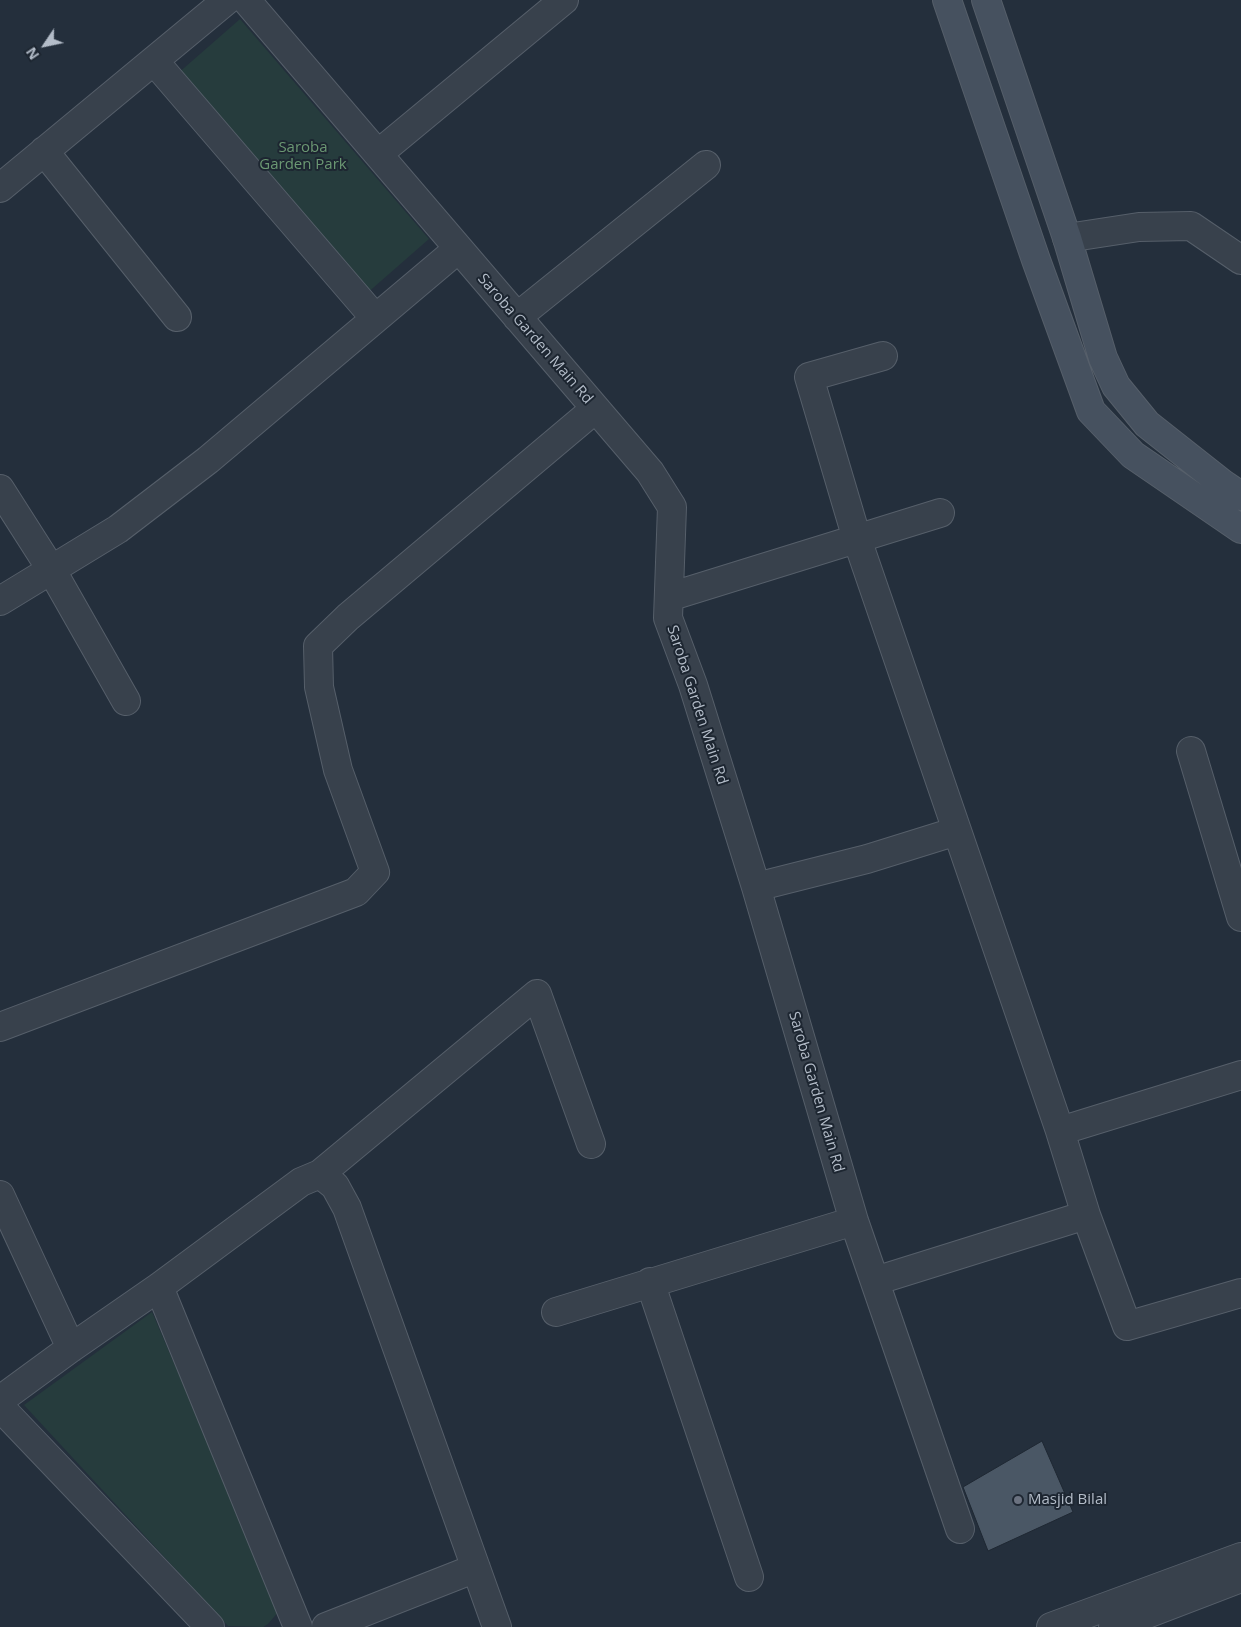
<!DOCTYPE html>
<html>
<head>
<meta charset="utf-8">
<style>
  body { margin:0 }
  #map { position:relative; width:1241px; height:1627px; overflow:hidden; background:#242f3c; font-family:"Open Sans",sans-serif }
  canvas { display:block }
  .north { position:absolute; left:20px; top:20px; width:50px; height:50px; -webkit-text-stroke:4px #1d2631; paint-order:stroke; rotate:236deg; font-size:14px; font-weight:700; line-height:20px; text-align:center; color:#b3bcc8 }
  .north::after { content:''; display:block; margin:auto; width:18px; height:22px; background:#b3bcc8; clip-path:polygon(50% 0,100% 100%,50% 72%,0 100%) }
</style>
</head>
<body>
<div id="map">
<canvas width="1241" height="1627"></canvas>
<div class="north">N</div>
</div>
<script>
const ctx = document.querySelector('canvas').getContext('2d');
ctx.lineJoin = 'round';
function fillPath(path, color) {
  ctx.fillStyle = color;
  ctx.fill(path, 'evenodd');
}
function poly(rows) {
  const path = new Path2D();
  for (const r of rows) {
    path.moveTo(r[0], r[1]);
    for (let i = 2; i < r.length; i += 2) path.lineTo(r[i], r[i + 1]);
  }
  return path;
}
function stroke(path, color, width, dash) {
  ctx.strokeStyle = color;
  ctx.lineWidth = width;
  ctx.lineCap = dash ? 'butt' : 'round';
  ctx.setLineDash(dash || []);
  ctx.stroke(path);
}
function write(font, color, halo, rows, align = 'center') {
  ctx.font = font + ' "Open Sans",sans-serif';
  ctx.lineWidth = 4;
  ctx.setLineDash([]);
  ctx.textBaseline = 'middle';
  ctx.strokeStyle = halo;
  ctx.fillStyle = color;
  for (const [text, x, y, turn = 0] of rows) {
    ctx.save();
    ctx.translate(x, y);
    ctx.rotate((+turn || 0) * Math.PI / 180);
    ctx.textAlign = isNaN(turn) ? turn : align;
    if (halo) ctx.strokeText(text, 0, 0);
    ctx.fillText(text, 0, 0);
    ctx.restore();
  }
}
fillPath(poly([
  [240,19,429,239,365,295,176,75],
  [152,1312,280,1610,268,1624,263,1627,228,1626,24,1405]
]), '#263c3d');
const building = poly([
  [1042,1441,1073,1512,988,1551,963,1487,1042,1441]
]);
fillPath(building, '#4a5765');
stroke(building, '#1f2833', 1);
const minor = poly([
  [246,0,650,472,672,507,668,618,693,685,756,887,854,1221,960,1529],
  [154,61,375,318],
  [44,151,177,317],
  [378,154,564,0],
  [0,188,227,0],
  [1067,238,1139,227,1191,226,1241,260],
  [517,317,706,165],
  [883,356,809,377,857,539,1060,1131,1086,1215,1127,1326,1241,1293],
  [0,489,51,569,126,701],
  [669,597,940,513],
  [0,601,118,529,208,460,458,249],
  [1191,751,1241,917],
  [756,887,867,859,957,831],
  [0,1027,356,892,375,872,338,770,319,687,318,646,348,617,595,409],
  [1060,1131,1241,1075],
  [320,1174,335,1186,347,1208,497,1627],
  [0,1195,71,1348],
  [875,1281,1086,1215],
  [650,1282,749,1577],
  [159,1287,298,1627],
  [556,1312,854,1221],
  [0,1400,71,1348,159,1287,301,1182,320,1174,537,994,591,1144],
  [0,1407,210,1627],
  [326,1627,476,1568]
]);
const tertiary = poly([
  [1051,1627,1241,1557],
  [1113,1627,1241,1578]
]);
const secondary = poly([
  [947,0,1036,260,1091,411,1133,455,1241,529],
  [986,0,1067,238,1103,358,1116,386,1147,424,1223,484,1241,496]
]);
stroke(minor, '#565f6a', 30);
stroke(tertiary, '#565f6a', 30);
stroke(secondary, '#565f6a', 30);
stroke(minor, '#38414c', 28);
stroke(tertiary, '#38414c', 28);
stroke(secondary, '#46515f', 28);
for (const [x, y, r, color] of [
  [1018,1500,5,"#6b7280"]
]) {
  const dot = new Path2D();
  dot.arc(x, y, r, 0, 2 * Math.PI);
  ctx.fillStyle = color;
  ctx.fill(dot);
  stroke(dot, '#1d2631', 2);
}
write('15px', '#6b9873', '#1d2631', [
  ["Saroba",303,148],
  ["Garden Park",303,165]
]);
write('15px', '#b3bcc8', '#1d2631', [
  ["Saroba Garden Main Rd",535,339,49],
  ["Saroba Garden Main Rd",697,705,72],
  ["Saroba Garden Main Rd",816,1092,74]
]);
write('15px', '#b3bcc8', '#1d2631', [
  ["Masjid Bilal",1028,1500]
], 'left');
</script>
</body>
</html>
